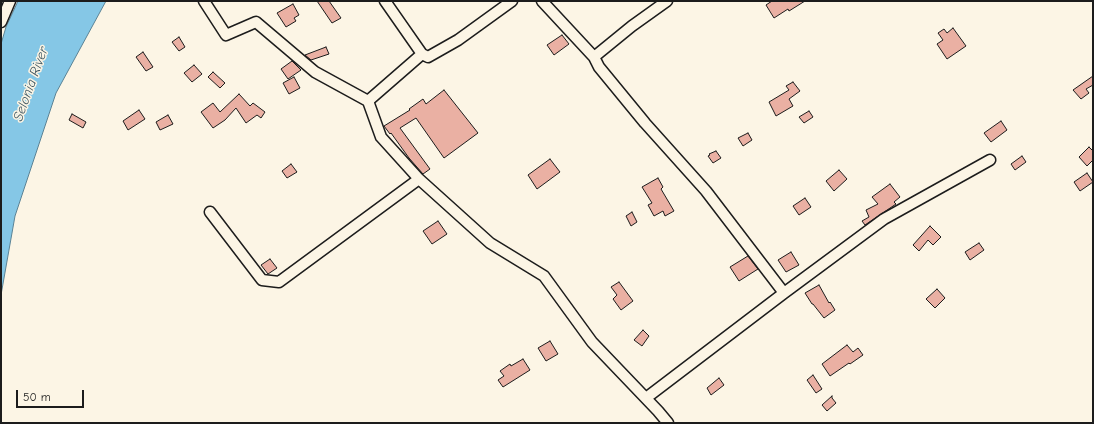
<!DOCTYPE html>
<html>
<head>
<meta charset="utf-8">
<style>
  body { margin:0 }
  #map { position:relative; width:1094px; height:424px; overflow:hidden; background:#fcf5e5; font-family:"Comic Neue",sans-serif }
  canvas { display:block }
  .frame { position:absolute; inset:0; border:2px solid #1c1c1c; pointer-events:none }
  .scale { position:absolute; left:16px; top:390px; width:68px; height:18px; box-sizing:border-box; border:2px solid #1c1c1c; border-top:0; padding-left:5px; font-size:12px; line-height:14px; white-space:nowrap; color:#1c1c1c; -webkit-text-stroke:3px #fcf5e5; paint-order:stroke }
</style>
</head>
<body>
<div id="map">
<canvas width="1094" height="424"></canvas>
<div class="frame"></div>
<div class="scale">50 m</div>
</div>
<script>
const ctx = document.querySelector('canvas').getContext('2d');
ctx.lineJoin = 'round';
function fillPath(path, color) {
  ctx.fillStyle = color;
  ctx.fill(path, 'evenodd');
}
function poly(rows) {
  const path = new Path2D();
  for (const r of rows) {
    path.moveTo(r[0], r[1]);
    for (let i = 2; i < r.length; i += 2) path.lineTo(r[i], r[i + 1]);
  }
  return path;
}
function stroke(path, color, width, dash) {
  ctx.strokeStyle = color;
  ctx.lineWidth = width;
  ctx.lineCap = dash ? 'butt' : 'round';
  ctx.setLineDash(dash || []);
  ctx.stroke(path);
}
function write(font, color, halo, rows, align = 'center') {
  ctx.font = font + ' "Comic Neue",sans-serif';
  ctx.lineWidth = 3;
  ctx.setLineDash([]);
  ctx.textBaseline = 'middle';
  ctx.strokeStyle = halo;
  ctx.fillStyle = color;
  for (const [text, x, y, turn = 0] of rows) {
    ctx.save();
    ctx.translate(x, y);
    ctx.rotate((+turn || 0) * Math.PI / 180);
    ctx.textAlign = isNaN(turn) ? turn : align;
    if (halo) ctx.strokeText(text, 0, 0);
    ctx.fillText(text, 0, 0);
    ctx.restore();
  }
}
const water = poly([
  [18,1,106,1,56,93,15,216,1,295,1,44,6,27,18,1]
]);
fillPath(water, '#85c7e6');
stroke(water, '#5b8395', 1);
const building = poly([
  [317,1,329,1,341,18,332,23,317,1],
  [772,1,805,1,789,11,788,9,774,18,766,5,772,1],
  [293,4,299,15,294,18,296,21,286,27,277,13,293,4],
  [953,28,966,46,947,59,937,44,943,40,938,33,944,29,947,33,953,28],
  [562,35,569,44,554,55,547,45,562,35],
  [179,37,185,47,179,51,172,42,179,37],
  [326,47,329,54,311,60,305,55,326,47],
  [143,52,153,67,146,71,136,57,143,52],
  [292,61,301,70,288,79,281,69,292,61],
  [194,65,202,74,192,82,184,73,194,65],
  [213,72,225,83,220,88,208,77,213,72],
  [1093,76,1093,85,1086,89,1089,93,1081,99,1073,90,1093,76],
  [294,77,300,88,289,94,283,83,294,77],
  [793,82,800,91,789,99,793,106,776,116,769,102,789,90,786,86,793,82],
  [444,90,478,133,444,158,416,118,400,128,430,169,423,174,409,158,391,133,390,134,384,126,410,110,409,109,423,99,426,104,444,90],
  [239,94,250,106,253,103,265,112,261,118,257,115,246,123,236,108,225,120,213,128,201,112,213,103,220,112,239,94],
  [139,110,145,119,128,130,123,121,139,110],
  [809,111,813,117,804,123,799,117,809,111],
  [72,114,86,122,83,128,69,120,72,114],
  [168,115,173,124,160,130,156,122,168,115],
  [1001,121,1007,130,991,142,984,133,1001,121],
  [748,133,752,140,743,146,738,138,748,133],
  [1089,147,1093,151,1093,160,1087,166,1079,157,1089,147],
  [716,151,721,158,713,163,708,156,710,155,709,154,716,151],
  [1022,156,1026,162,1015,170,1011,164,1022,156],
  [550,159,560,172,537,189,528,175,550,159],
  [291,164,297,172,287,178,282,171,291,164],
  [839,170,847,179,834,191,826,181,839,170],
  [1087,173,1093,182,1080,191,1074,182,1087,173],
  [658,178,663,187,661,189,674,211,665,216,663,211,654,216,648,205,652,203,642,187,658,178],
  [890,184,900,197,894,202,896,204,865,225,862,221,869,217,866,210,878,204,872,197,890,184],
  [805,198,811,207,799,215,793,206,805,198],
  [632,212,637,222,631,226,626,216,632,212],
  [438,221,447,234,432,244,423,231,438,221],
  [930,226,941,237,933,245,928,240,919,251,913,245,930,226],
  [979,243,984,250,970,260,965,252,979,243],
  [791,252,799,265,786,272,778,260,791,252],
  [748,256,758,269,739,281,730,267,748,256],
  [270,259,277,268,268,274,261,265,270,259],
  [619,282,633,301,621,310,613,299,617,295,611,287,619,282],
  [819,285,829,303,830,302,835,310,824,318,813,304,812,304,805,293,819,285],
  [937,289,945,298,935,308,926,299,937,289],
  [643,330,649,336,642,346,634,340,643,330],
  [550,341,558,354,546,361,538,348,550,341],
  [847,345,853,352,858,348,863,355,850,364,849,363,830,376,822,364,847,345],
  [523,359,530,370,503,387,498,380,504,376,500,371,510,364,511,366,523,359],
  [813,375,822,389,816,393,807,380,813,375],
  [719,378,724,385,711,395,707,388,719,378],
  [832,396,832,398,836,403,827,411,822,405,832,396]
]);
fillPath(building, '#eab0a3');
stroke(building, '#1c1c1c', 1);
const minor = poly([
  [204,1,226,35,256,22,315,72,368,101,381,137,419,179,490,243,544,276,592,342,658,411,668,423],
  [385,1,422,54,428,57,458,40,512,1],
  [542,1,594,57,599,67,645,123,706,191,784,293],
  [1,22,10,1],
  [594,57,632,26,667,1],
  [368,101,422,54],
  [210,212,262,280,279,282,419,179],
  [646,398,784,293,884,219,990,160]
]);
stroke(minor, '#1c1c1c', 13);
stroke(minor, '#fcf5e5', 10);
write('italic 14px', '#415863', '#fcf5e5', [
  ["Selonia River",31,84,-70]
]);
</script>
</body>
</html>
